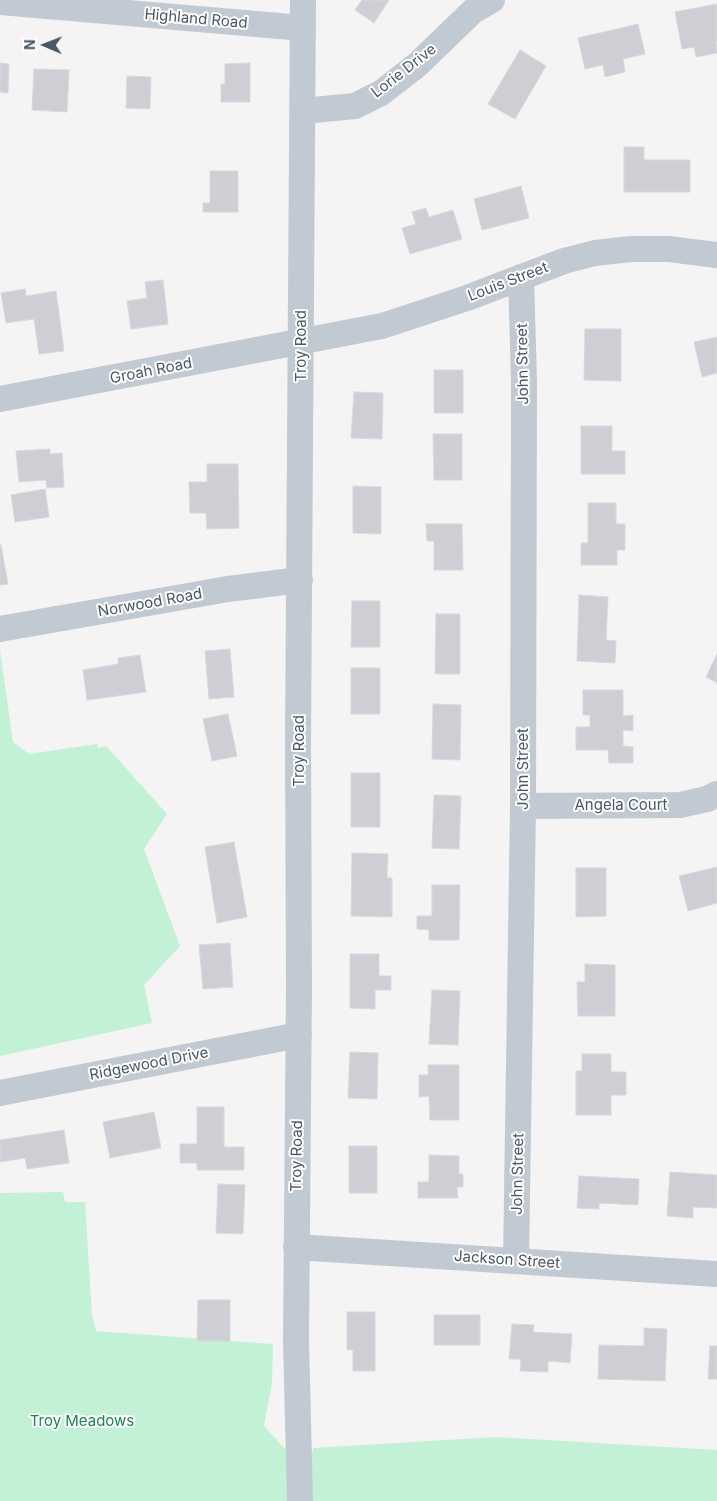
<!DOCTYPE html>
<html>
<head>
<meta charset="utf-8">
<style>
  body { margin:0 }
  #map { position:relative; width:717px; height:1501px; overflow:hidden; background:#f5f3f3; font-family:Inter,sans-serif }
  canvas { display:block }
  .north { position:absolute; left:20px; top:20px; width:50px; height:50px; -webkit-text-stroke:4px #fff; paint-order:stroke; rotate:271deg; font-size:14px; font-weight:700; line-height:20px; text-align:center; color:#4a5661 }
  .north::after { content:''; display:block; margin:auto; width:18px; height:22px; background:#4a5661; clip-path:polygon(50% 0,100% 100%,50% 72%,0 100%) }
</style>
</head>
<body>
<div id="map">
<canvas width="717" height="1501"></canvas>
<div class="north">N</div>
</div>
<script>
const ctx = document.querySelector('canvas').getContext('2d');
ctx.lineJoin = 'round';
function fillPath(path, color) {
  ctx.fillStyle = color;
  ctx.fill(path, 'evenodd');
}
function poly(rows) {
  const path = new Path2D();
  for (const r of rows) {
    path.moveTo(r[0], r[1]);
    for (let i = 2; i < r.length; i += 2) path.lineTo(r[i], r[i + 1]);
  }
  return path;
}
function stroke(path, color, width, dash) {
  ctx.strokeStyle = color;
  ctx.lineWidth = width;
  ctx.lineCap = dash ? 'butt' : 'round';
  ctx.setLineDash(dash || []);
  ctx.stroke(path);
}
function write(font, color, halo, rows, align = 'center') {
  ctx.font = font + ' Inter,sans-serif';
  ctx.lineWidth = 4;
  ctx.setLineDash([]);
  ctx.textBaseline = 'middle';
  ctx.strokeStyle = halo;
  ctx.fillStyle = color;
  for (const [text, x, y, turn = 0] of rows) {
    ctx.save();
    ctx.translate(x, y);
    ctx.rotate((+turn || 0) * Math.PI / 180);
    ctx.textAlign = isNaN(turn) ? turn : align;
    if (halo) ctx.strokeText(text, 0, 0);
    ctx.fillText(text, 0, 0);
    ctx.restore();
  }
}
fillPath(poly([
  [0,650,13,742,29,754,97,744,98,748,106,746,167,814,144,849,180,946,144,985,152,1023,0,1056],
  [63,1192,65,1202,85,1202,92,1316,96,1331,273,1344,272,1382,264,1426,286,1450,313,1451,313,1448,496,1437,717,1450,717,1501,0,1501,0,1193]
]), '#c3f1d5');
const building = poly([
  [362,0,389,0,374,23,355,10,362,0],
  [717,4,717,41,716,41,717,53,696,57,694,47,682,49,675,12,717,4],
  [638,24,645,54,623,59,625,72,605,77,603,65,585,69,578,38,638,24],
  [520,50,546,66,515,119,488,104,520,50],
  [0,63,9,64,8,93,0,92,0,63],
  [250,63,250,102,221,102,221,84,225,84,225,64,250,63],
  [34,69,69,70,67,112,32,110,34,69],
  [127,76,151,77,150,109,126,108,127,76],
  [624,147,644,147,644,160,690,160,690,192,624,192,624,147],
  [210,171,238,171,238,212,203,212,203,203,210,203,210,171],
  [521,186,529,218,482,230,474,199,521,186],
  [426,208,429,217,453,210,462,239,410,254,402,228,416,224,412,212,426,208],
  [163,280,168,324,131,329,127,301,147,298,145,282,163,280],
  [25,289,26,296,56,291,64,351,39,354,34,319,6,323,1,293,25,289],
  [585,329,621,329,621,381,584,380,585,329],
  [717,337,717,373,702,377,694,342,717,337],
  [434,370,463,370,463,413,434,413,434,370],
  [354,392,383,393,382,439,351,438,354,392],
  [581,426,612,426,612,451,625,451,625,474,581,474,581,426],
  [433,434,462,434,462,480,434,480,433,434],
  [50,449,50,454,62,453,64,487,47,488,46,480,19,482,16,451,50,449],
  [207,464,238,464,239,528,207,529,206,513,190,513,189,482,207,482,207,464],
  [353,486,381,487,381,534,353,533,353,486],
  [45,489,49,517,15,522,11,495,45,489],
  [588,503,616,503,616,524,625,524,625,550,617,550,617,565,581,565,581,543,588,543,588,503],
  [426,524,462,524,463,570,434,570,434,541,427,541,426,524],
  [0,545,1,545,8,584,0,585,0,545],
  [579,595,608,597,606,640,616,641,615,663,577,661,579,595],
  [352,601,380,601,380,647,351,647,352,601],
  [436,614,460,614,460,674,435,674,436,614],
  [230,649,234,697,209,699,205,651,230,649],
  [717,654,717,683,706,677,717,654],
  [140,655,146,692,87,700,83,670,118,664,118,658,140,655],
  [351,668,380,668,380,714,351,714,351,668],
  [583,690,623,690,623,716,633,715,633,731,623,730,623,746,633,747,633,763,609,763,608,750,576,750,576,727,590,727,590,715,583,715,583,690],
  [433,704,461,705,460,760,432,759,433,704],
  [228,714,237,756,212,761,203,719,228,714],
  [351,773,380,773,380,827,351,827,351,773],
  [434,795,461,796,459,849,432,848,434,795],
  [234,842,247,917,217,923,205,847,234,842],
  [352,853,388,854,387,878,392,878,392,917,351,916,352,853],
  [717,867,717,903,688,911,679,876,717,867],
  [576,868,606,868,606,916,576,917,576,868],
  [432,885,460,885,459,940,429,940,429,930,417,929,417,916,432,916,432,885],
  [230,943,233,987,203,989,199,945,230,943],
  [350,954,379,954,379,976,391,976,391,990,375,990,375,1009,350,1008,350,954],
  [585,964,615,965,615,1016,578,1016,577,982,585,982,585,964],
  [432,990,460,991,458,1045,429,1044,432,990],
  [350,1052,378,1053,377,1099,348,1098,350,1052],
  [582,1054,611,1054,611,1072,626,1072,626,1095,611,1095,611,1115,576,1115,576,1071,582,1071,582,1054],
  [428,1065,459,1065,459,1120,430,1120,429,1096,419,1097,419,1075,428,1075,428,1065],
  [197,1107,224,1107,224,1147,244,1147,244,1170,197,1170,197,1163,180,1163,180,1144,197,1144,197,1107],
  [154,1112,161,1148,110,1158,103,1122,154,1112],
  [64,1130,69,1163,27,1169,25,1158,0,1162,0,1140,64,1130],
  [349,1146,377,1146,377,1193,349,1193,349,1146],
  [429,1155,459,1156,459,1174,463,1174,463,1187,457,1187,458,1198,418,1198,418,1182,429,1182,429,1155],
  [670,1172,717,1175,717,1208,693,1207,693,1218,667,1216,670,1172],
  [579,1176,639,1179,638,1205,599,1203,599,1209,577,1208,579,1176],
  [218,1184,245,1185,243,1234,216,1233,218,1184],
  [198,1300,230,1300,230,1341,197,1341,198,1300],
  [347,1312,375,1312,375,1371,353,1371,353,1350,347,1350,347,1312],
  [434,1315,480,1315,480,1345,434,1345,434,1315],
  [512,1324,534,1325,533,1332,572,1334,570,1363,548,1361,548,1372,520,1371,521,1359,509,1359,512,1324],
  [644,1328,667,1329,665,1381,598,1379,599,1345,644,1346,644,1328],
  [710,1346,717,1346,717,1379,708,1379,710,1346]
]);
fillPath(building, '#cdcfd5');
stroke(building, '#d7d9de', 1);
stroke(poly([
  [0,2,303,28],
  [303,111,355,106,381,93,417,65,473,11,492,0],
  [0,399,382,326,467,298,564,261,595,253,631,249,669,249,717,255],
  [0,629,228,589,300,580],
  [523,806,680,805,707,799,717,794],
  [0,1093,299,1035],
  [296,1247,717,1274],
  [516,1261,523,806,524,381,521,277],
  [300,1501,296,1340,299,987,298,741,303,0]
]), '#c1cad2', 26);
write('15px', '#4a5661', '#fff', [
  ["Highland Road",196,19,5],
  ["Lorie Drive",404,71,-38],
  ["Louis Street",508,282,-21],
  ["Troy Road",301,346,-90],
  ["John Street",523,364,-91],
  ["Groah Road",151,371,-11],
  ["Norwood Road",150,603,-10],
  ["Troy Road",299,751,-90],
  ["John Street",523,769,-90],
  ["Angela Court",621,805],
  ["Ridgewood Drive",149,1064,-11],
  ["Troy Road",297,1156,-89],
  ["John Street",518,1174,-89],
  ["Jackson Street",507,1260,4]
]);
write('15px', '#17864f', '#fff', [
  ["Troy Meadows",82,1421]
]);
</script>
</body>
</html>
